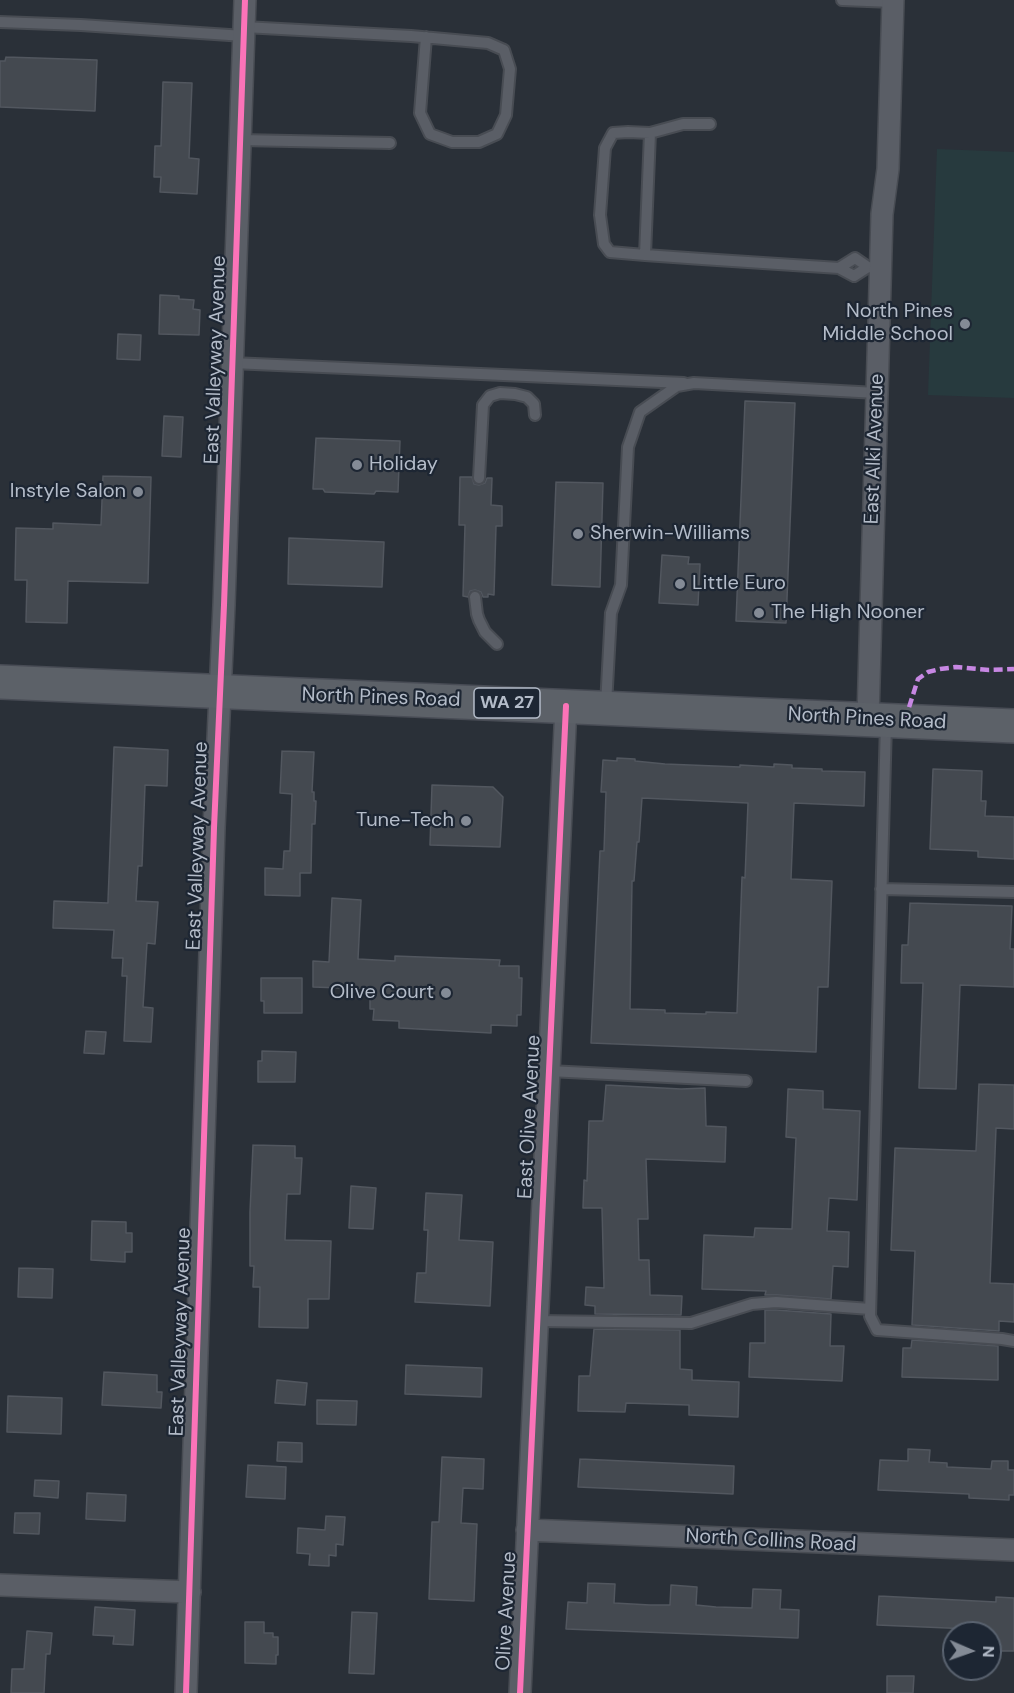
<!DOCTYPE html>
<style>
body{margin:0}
#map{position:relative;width:1014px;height:1693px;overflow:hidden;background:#2a3038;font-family:"DM Sans",sans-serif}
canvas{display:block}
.north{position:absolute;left:942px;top:1621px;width:60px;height:60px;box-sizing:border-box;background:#1d2633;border:2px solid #59626f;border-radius:50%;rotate:92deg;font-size:16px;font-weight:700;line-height:24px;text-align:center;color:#b4bcc9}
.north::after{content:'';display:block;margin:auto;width:21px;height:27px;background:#848b96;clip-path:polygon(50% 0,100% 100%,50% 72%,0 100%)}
</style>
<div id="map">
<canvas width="1014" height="1693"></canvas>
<div class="north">N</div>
</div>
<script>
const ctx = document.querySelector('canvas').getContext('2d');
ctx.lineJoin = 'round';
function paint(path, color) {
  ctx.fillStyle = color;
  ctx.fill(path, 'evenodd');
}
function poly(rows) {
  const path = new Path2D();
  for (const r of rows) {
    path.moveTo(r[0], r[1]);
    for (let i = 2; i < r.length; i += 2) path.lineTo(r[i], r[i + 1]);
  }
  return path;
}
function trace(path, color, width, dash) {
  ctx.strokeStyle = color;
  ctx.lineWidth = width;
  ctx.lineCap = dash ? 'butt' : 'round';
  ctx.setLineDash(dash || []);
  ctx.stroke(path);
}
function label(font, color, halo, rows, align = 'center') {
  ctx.font = font + ' "DM Sans",sans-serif';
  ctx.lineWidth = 4.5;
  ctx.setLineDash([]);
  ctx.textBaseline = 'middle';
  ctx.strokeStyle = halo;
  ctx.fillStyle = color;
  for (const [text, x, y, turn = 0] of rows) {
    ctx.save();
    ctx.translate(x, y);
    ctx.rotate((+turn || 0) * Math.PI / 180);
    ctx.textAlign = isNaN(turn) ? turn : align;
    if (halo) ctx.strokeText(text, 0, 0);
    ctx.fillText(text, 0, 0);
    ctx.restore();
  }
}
paint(poly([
 [937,149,1014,152,1014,398,928,395]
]), '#273a3e');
const building = poly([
 [6,57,97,60,95,111,0,107,0,61,5,61,6,57],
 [163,82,192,83,189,158,199,159,197,194,160,192,161,177,154,177,155,146,161,146,163,82],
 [160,295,179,296,179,299,194,300,193,309,200,310,199,335,159,334,160,295],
 [118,334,141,335,140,360,117,359,118,334],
 [745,401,795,403,786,623,736,621,745,401],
 [164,416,183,417,181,457,162,456,164,416],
 [316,438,400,441,398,492,376,491,374,494,325,492,323,489,313,489,316,438],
 [103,476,151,477,148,583,68,581,67,623,26,622,27,580,15,580,16,528,53,529,53,523,101,525,103,476],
 [460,477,472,477,474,484,479,485,485,483,487,478,492,478,491,505,502,506,502,526,496,526,494,595,488,594,488,597,483,597,481,592,475,590,470,591,468,597,463,596,465,525,459,525,460,477],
 [556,482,603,483,600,587,552,585,556,482],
 [289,538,384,542,382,587,288,584,289,538],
 [662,555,689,557,688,564,700,564,698,605,659,603,662,555],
 [114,747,168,750,167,786,145,785,142,866,138,866,136,901,158,902,155,944,147,943,143,1007,153,1008,151,1042,124,1041,127,976,122,976,123,958,112,958,114,930,53,928,54,901,108,903,108,901,114,747],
 [282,751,314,752,312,792,314,792,314,801,316,801,315,824,312,824,311,873,300,873,300,896,265,895,265,868,283,869,284,851,290,851,292,794,280,793,282,751],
 [617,758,635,759,635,761,665,764,740,767,740,765,774,767,774,764,792,765,792,768,822,769,822,771,865,772,864,806,794,803,791,879,832,881,828,987,818,987,816,1052,591,1043,600,851,604,851,606,792,601,792,603,760,617,761,617,758],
 [642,798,748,803,745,878,742,877,737,1013,706,1012,706,1014,665,1013,665,1010,630,1009,632,881,634,881,637,842,639,842,642,798],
 [933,769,982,771,981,801,986,801,985,816,1014,817,1014,859,978,857,978,851,930,849,933,769],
 [432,785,493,787,503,797,500,847,430,845,432,785],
 [332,898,361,900,358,959,395,961,395,956,500,960,499,966,519,966,519,978,522,978,521,1015,517,1015,517,1026,491,1025,491,1033,399,1028,399,1021,373,1020,374,1009,370,1009,370,989,313,987,313,961,329,962,332,898],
 [910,903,1012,906,1010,949,1014,949,1014,987,960,985,956,1089,919,1088,923,983,901,983,902,945,908,945,910,903],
 [261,978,302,978,302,1013,264,1013,264,1001,261,1001,261,978],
 [86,1031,106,1032,104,1054,84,1053,86,1031],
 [262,1051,296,1052,295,1082,258,1082,258,1061,262,1061,262,1051],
 [979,1084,1014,1085,1014,1129,996,1128,990,1283,1014,1284,1014,1322,999,1321,999,1331,912,1325,915,1251,891,1250,895,1148,976,1151,979,1084],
 [606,1085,681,1089,705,1088,706,1126,726,1127,725,1162,646,1159,648,1219,638,1219,639,1260,649,1260,650,1295,682,1296,681,1315,595,1314,595,1306,585,1305,586,1287,604,1288,602,1208,583,1208,584,1180,587,1181,589,1121,603,1121,606,1085],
 [788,1089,823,1091,823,1109,860,1111,857,1200,829,1198,827,1231,849,1232,848,1267,833,1266,831,1299,777,1295,765,1295,766,1291,702,1289,704,1235,754,1237,755,1228,792,1229,796,1138,786,1137,788,1089],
 [253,1145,295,1146,295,1158,302,1158,300,1194,287,1194,285,1240,331,1241,329,1299,308,1299,308,1328,259,1327,260,1287,253,1287,254,1266,250,1266,250,1212,253,1145],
 [351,1186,376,1188,373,1229,349,1228,351,1186],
 [426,1193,462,1195,459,1240,493,1242,490,1306,415,1302,417,1273,426,1273,428,1230,424,1230,426,1193],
 [92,1221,126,1222,126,1233,132,1233,132,1252,125,1252,125,1262,91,1260,92,1221],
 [19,1268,53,1269,52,1298,18,1297,19,1268],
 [765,1310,776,1310,831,1314,830,1346,844,1346,842,1381,749,1377,750,1343,765,1343,765,1310],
 [594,1329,680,1330,680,1369,692,1370,692,1380,739,1382,738,1417,689,1415,689,1405,626,1403,625,1412,578,1411,579,1376,590,1376,594,1329],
 [912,1340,998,1346,998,1380,902,1377,903,1348,911,1348,912,1340],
 [406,1365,482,1368,481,1397,405,1394,406,1365],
 [104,1372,157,1375,157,1392,162,1392,161,1408,102,1405,104,1372],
 [277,1380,307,1383,305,1405,275,1403,277,1380],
 [8,1396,62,1398,61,1434,7,1432,8,1396],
 [317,1400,357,1401,356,1425,317,1424,317,1400],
 [278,1442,302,1443,302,1462,277,1461,278,1442],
 [908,1449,930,1450,929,1462,947,1463,947,1467,991,1469,992,1461,1008,1461,1008,1470,1014,1470,1014,1495,1009,1495,1009,1500,969,1498,969,1494,878,1490,880,1460,908,1461,908,1449],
 [442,1457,484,1459,483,1489,463,1488,461,1523,477,1524,474,1601,429,1599,432,1522,439,1522,442,1457],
 [580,1459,734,1466,733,1494,578,1487,580,1459],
 [248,1465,286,1467,285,1499,246,1497,248,1465],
 [35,1480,59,1481,58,1498,34,1496,35,1480],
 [87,1493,126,1495,125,1521,86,1519,87,1493],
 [15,1513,40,1513,39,1534,14,1533,15,1513],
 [326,1516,345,1517,343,1545,336,1544,336,1556,329,1555,329,1566,309,1565,310,1554,297,1553,298,1528,325,1530,326,1516],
 [588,1583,615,1584,614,1603,650,1605,670,1605,671,1585,697,1587,696,1605,716,1607,752,1608,753,1589,781,1590,780,1609,799,1610,798,1638,566,1629,568,1602,587,1603,588,1583],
 [879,1596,996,1602,996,1597,1014,1598,1014,1651,995,1651,995,1634,990,1634,990,1633,970,1633,971,1629,877,1625,879,1596],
 [95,1607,135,1610,133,1645,113,1644,114,1636,93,1635,95,1607],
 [352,1612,377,1613,374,1674,349,1673,352,1612],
 [245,1622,264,1622,264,1633,273,1633,273,1637,278,1637,278,1655,276,1655,276,1664,245,1663,245,1622],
 [27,1631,52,1633,50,1654,46,1654,44,1693,11,1693,12,1669,24,1669,27,1631],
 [887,1676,914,1676,913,1693,887,1693,887,1676]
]);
paint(building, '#444950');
trace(building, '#52575f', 1.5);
const lane = poly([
 [842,0,893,2],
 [0,22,81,25,244,36],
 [244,27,411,36,488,43,504,50,510,69,506,115,497,134,479,142,452,142,430,134,420,113,426,37],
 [650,133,683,124,710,124],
 [240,140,390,143],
 [645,255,650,133,628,132,613,133,605,148,600,215,604,244,610,252,645,255,702,259,839,268],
 [868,267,855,258,839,268,854,276,868,267,881,268],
 [232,363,684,383],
 [479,478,483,405,490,396,500,393,515,394,527,397,534,404,535,415],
 [475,597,477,614,479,620,485,632,497,644],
 [606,705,611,613,621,585,628,447,640,412,677,386,694,383,877,393],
 [886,723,870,1316,877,1330,1002,1339,1014,1341],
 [881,889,1014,892],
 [549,1071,746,1081],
 [537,1321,691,1323,752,1304,776,1302,870,1309]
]);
const street = poly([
 [868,718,882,214,888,169,893,0],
 [527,1530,1014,1550],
 [0,1585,190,1592],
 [186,1693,214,828,224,605,245,0],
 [520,1693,566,706]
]);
const primary = poly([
 [0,682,1014,726]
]);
trace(lane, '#484c53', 14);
trace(street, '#484c53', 24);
trace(primary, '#484c55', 36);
trace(lane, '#5a5e66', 10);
trace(street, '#5a5e66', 21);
trace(primary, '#5c6168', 33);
trace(poly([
 [905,720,918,679,928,672,940,669,956,667,989,670,1014,669]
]), '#c787e3', 4.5, [9, 4.5]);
trace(poly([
 [186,1693,214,828,224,605,245,0],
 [520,1693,566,706]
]), '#fb73b8', 6);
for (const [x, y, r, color] of [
 [965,324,6,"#848b96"],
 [357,465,6,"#848b96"],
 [138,492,6,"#848b96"],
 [578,534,6,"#848b96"],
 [680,584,6,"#848b96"],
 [759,613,6,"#848b96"],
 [466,821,6,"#848b96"],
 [446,993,6,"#848b96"]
]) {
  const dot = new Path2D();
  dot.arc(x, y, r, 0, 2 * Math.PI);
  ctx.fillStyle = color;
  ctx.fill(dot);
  trace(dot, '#1d2633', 2);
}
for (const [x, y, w] of [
 [507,703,66]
]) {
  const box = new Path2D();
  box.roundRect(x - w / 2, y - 15, w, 30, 4.5);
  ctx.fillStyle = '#1d2633';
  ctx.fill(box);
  trace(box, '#b4bcc9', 1.5);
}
label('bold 18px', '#b4bcc9', null, [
 ["WA 27",507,703]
]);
label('20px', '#b4bcc9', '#1d2633', [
 ["North Pines",953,312],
 ["Middle School",953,335],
 ["Holiday",369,465,"left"],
 ["Instyle Salon",126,492],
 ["Sherwin-Williams",590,534,"left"],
 ["Little Euro",692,584,"left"],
 ["The High Nooner",771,613,"left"],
 ["Tune-Tech",454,821],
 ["Olive Court",434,993]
], 'right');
label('20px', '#b4bcc9', '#1d2633', [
 ["East Valleyway Avenue",216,360,-88],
 ["East Alki Avenue",875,449,-88],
 ["North Pines Road",381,698,2],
 ["North Pines Road",867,719,3],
 ["East Valleyway Avenue",198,846,-88],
 ["East Olive Avenue",530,1117,-87],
 ["East Valleyway Avenue",181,1332,-88],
 ["North Collins Road",771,1541,3],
 ["Olive Avenue",507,1611,-87]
]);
</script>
